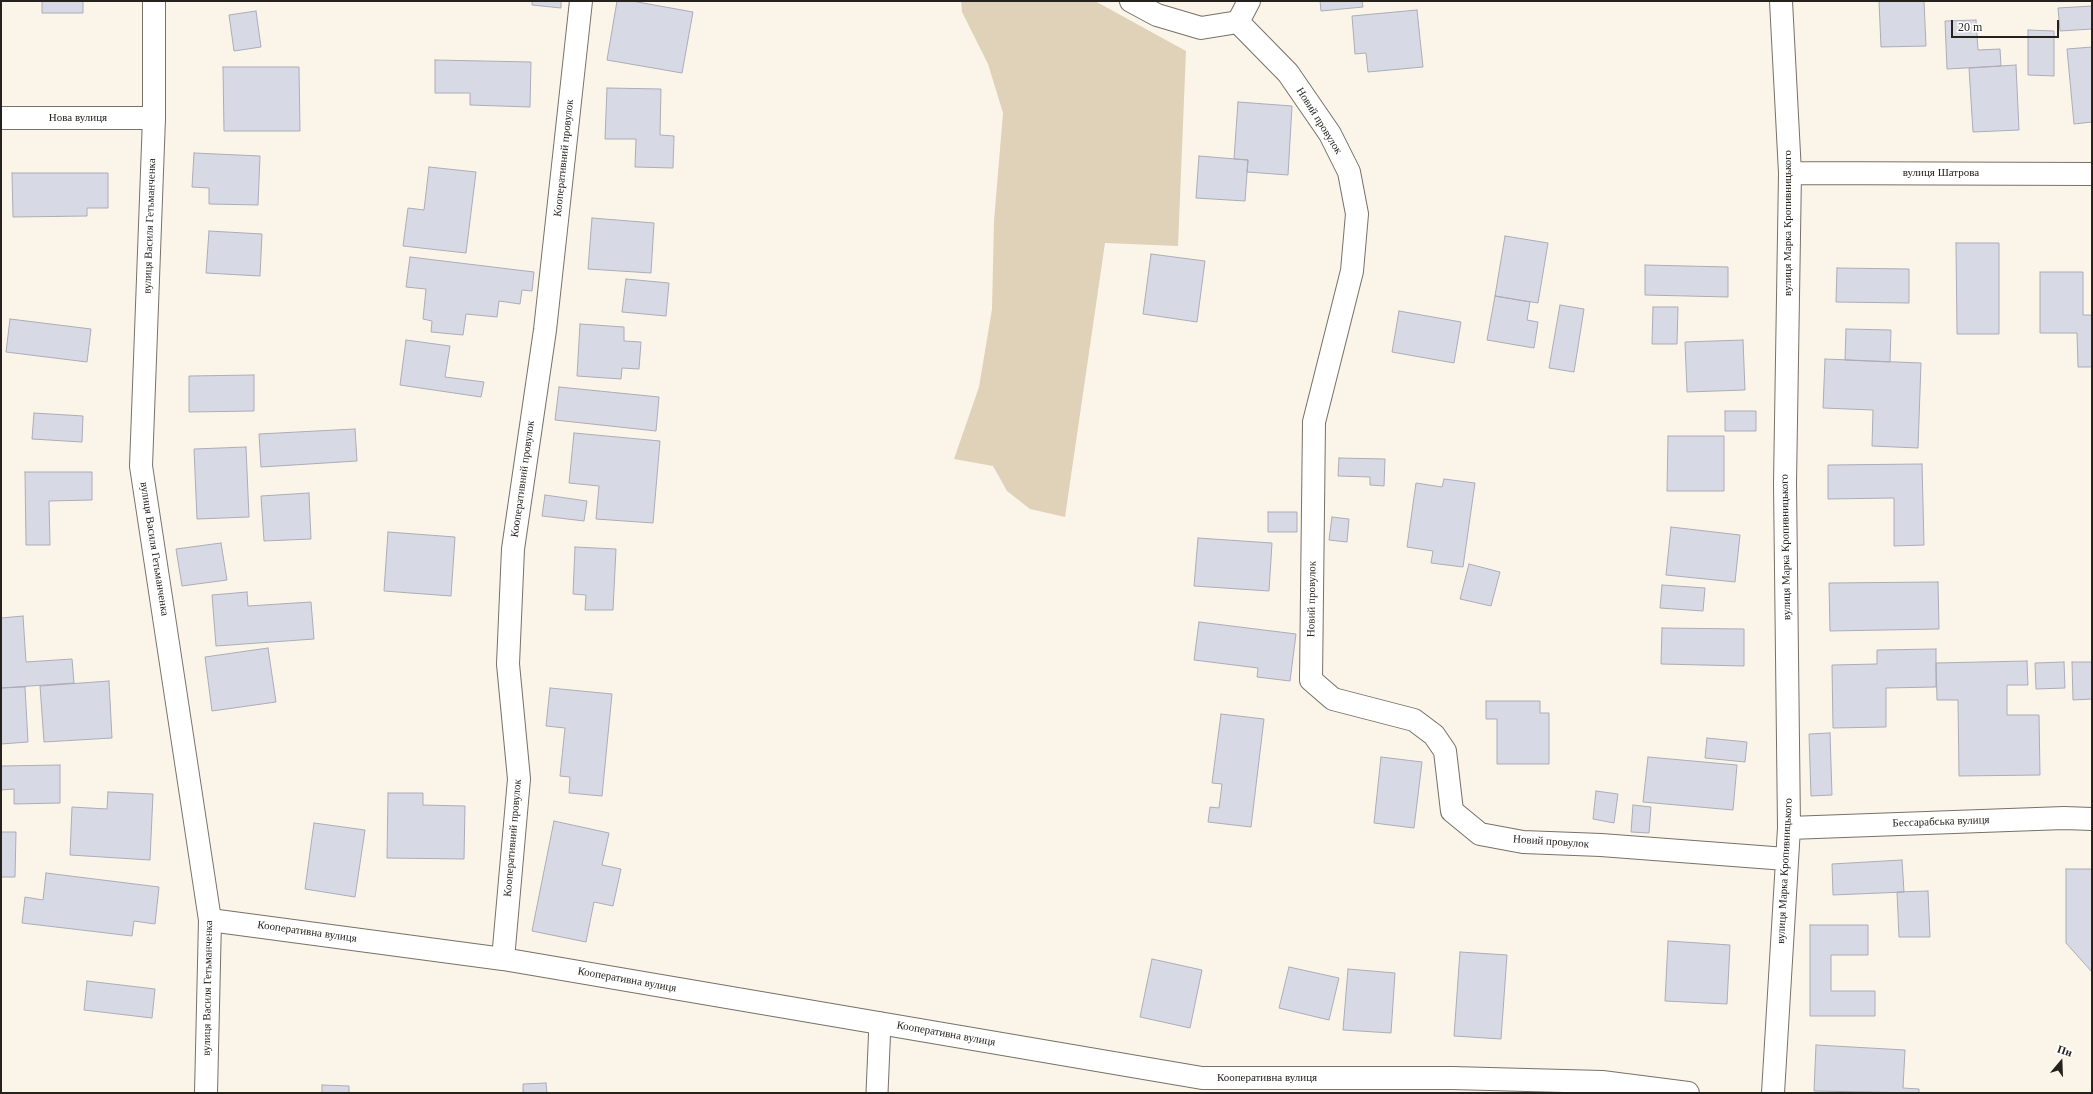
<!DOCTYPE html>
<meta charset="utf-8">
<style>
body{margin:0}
#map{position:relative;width:2093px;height:1094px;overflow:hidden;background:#fbf5e9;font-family:Georgia,serif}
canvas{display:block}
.frame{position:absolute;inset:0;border:2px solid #25221e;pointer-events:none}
.north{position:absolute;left:2041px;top:1042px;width:40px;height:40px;-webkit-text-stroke:3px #fff;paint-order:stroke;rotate:19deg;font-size:11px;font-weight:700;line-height:16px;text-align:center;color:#25221e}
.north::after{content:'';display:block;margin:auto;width:14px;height:18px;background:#25221e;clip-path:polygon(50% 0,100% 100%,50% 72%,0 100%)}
.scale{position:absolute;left:1951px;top:20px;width:108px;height:18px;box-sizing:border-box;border:2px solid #25221e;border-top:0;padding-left:5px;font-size:12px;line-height:14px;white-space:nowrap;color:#25221e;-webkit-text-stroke:3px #fff;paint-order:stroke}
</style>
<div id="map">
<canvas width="2093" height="1094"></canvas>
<div class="frame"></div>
<div class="north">Пн</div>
<div class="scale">20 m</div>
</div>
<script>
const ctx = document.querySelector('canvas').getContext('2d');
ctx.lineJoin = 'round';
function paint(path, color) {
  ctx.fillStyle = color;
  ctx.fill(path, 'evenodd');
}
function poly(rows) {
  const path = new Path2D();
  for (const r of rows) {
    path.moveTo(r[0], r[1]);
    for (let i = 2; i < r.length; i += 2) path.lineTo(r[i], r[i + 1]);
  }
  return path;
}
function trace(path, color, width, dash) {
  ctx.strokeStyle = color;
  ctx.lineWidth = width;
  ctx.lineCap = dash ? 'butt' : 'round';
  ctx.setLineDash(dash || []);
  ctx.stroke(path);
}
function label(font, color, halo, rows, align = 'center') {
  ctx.font = font + ' Georgia,serif';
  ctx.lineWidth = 4;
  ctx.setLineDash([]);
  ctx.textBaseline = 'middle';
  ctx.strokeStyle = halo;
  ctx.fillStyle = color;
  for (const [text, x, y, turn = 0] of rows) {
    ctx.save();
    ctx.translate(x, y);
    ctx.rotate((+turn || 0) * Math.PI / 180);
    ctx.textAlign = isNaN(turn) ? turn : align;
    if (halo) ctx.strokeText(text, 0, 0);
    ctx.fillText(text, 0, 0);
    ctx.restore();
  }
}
paint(poly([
 [961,1,1095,1,1186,51,1178,246,1105,243,1065,517,1030,509,1007,491,993,466,954,459,979,387,992,309,994,221,1003,113,988,64,962,12]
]), '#dfd2b9');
const building = poly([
 [42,1,83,1,83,13,42,13,42,1],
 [532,1,561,1,561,8,532,5,532,1],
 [617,1,632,1,693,12,682,73,607,60,617,1],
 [1320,1,1362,1,1363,7,1321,11,1320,1],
 [1879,1,1924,1,1926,46,1881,47,1879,1],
 [2092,6,2092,29,2060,31,2058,8,2092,6],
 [1417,10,1423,67,1368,72,1366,53,1355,54,1352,16,1417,10],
 [256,11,261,47,234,51,229,15,256,11],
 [1976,20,1978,50,2000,49,2001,66,1947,69,1945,21,1976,20],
 [2028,30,2054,31,2054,76,2028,75,2028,30],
 [2092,47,2092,122,2074,124,2067,49,2092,47],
 [435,60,531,62,530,107,470,105,470,93,435,93,435,60],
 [2016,65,2019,130,1973,132,1969,68,2016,65],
 [223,67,299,67,300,131,224,131,223,67],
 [607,88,661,89,660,135,674,136,673,168,635,167,636,139,605,139,607,88],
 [1238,102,1292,106,1288,175,1247,172,1248,160,1234,159,1238,102],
 [194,153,260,156,258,205,209,204,209,188,192,187,194,153],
 [1199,156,1248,160,1245,201,1196,198,1199,156],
 [429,167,476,172,466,253,403,246,408,208,424,210,429,167],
 [12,173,108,173,108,208,87,208,87,216,13,217,12,173],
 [592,218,654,223,651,273,588,269,592,218],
 [209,231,262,234,260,276,206,273,209,231],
 [1505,236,1548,243,1538,303,1495,296,1505,236],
 [1956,243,1999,243,1999,334,1957,334,1956,243],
 [1151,254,1205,261,1197,322,1143,314,1151,254],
 [410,257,534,272,532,291,522,290,520,304,499,301,497,317,466,314,463,335,431,332,432,321,423,319,426,289,406,287,410,257],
 [1645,265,1728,267,1728,297,1645,295,1645,265],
 [1837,268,1909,269,1909,303,1836,302,1837,268],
 [2040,272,2083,272,2083,315,2092,315,2092,367,2078,367,2077,333,2040,333,2040,272],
 [626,279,669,283,666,316,622,312,626,279],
 [1495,296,1530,302,1527,320,1538,322,1534,348,1487,340,1495,296],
 [1560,305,1584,309,1574,372,1549,368,1560,305],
 [1653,307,1678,307,1677,344,1652,344,1653,307],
 [1399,311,1461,322,1454,363,1392,352,1399,311],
 [10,319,91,329,87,362,6,352,10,319],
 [580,324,624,327,624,341,641,342,639,369,622,368,621,379,577,376,580,324],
 [1846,329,1891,330,1890,362,1845,360,1846,329],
 [406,340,450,346,445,377,484,382,481,397,400,385,406,340],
 [1743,340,1745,390,1687,392,1685,342,1743,340],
 [1825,359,1921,363,1918,448,1872,446,1873,410,1823,408,1825,359],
 [254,375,254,411,189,412,189,376,254,375],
 [559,387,659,397,656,431,555,420,559,387],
 [1725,411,1756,411,1756,431,1725,431,1725,411],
 [34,413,83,416,82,442,32,439,34,413],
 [355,429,357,461,261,467,259,434,355,429],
 [574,433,660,441,653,523,596,519,599,486,569,483,574,433],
 [1668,436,1724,436,1724,491,1667,491,1668,436],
 [246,447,249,517,197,519,194,449,246,447],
 [1339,458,1385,459,1384,486,1370,485,1370,477,1338,476,1339,458],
 [1922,464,1924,545,1894,546,1894,498,1828,499,1828,465,1922,464],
 [25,472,92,472,92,500,49,501,50,545,26,545,25,472],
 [1444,479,1475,483,1463,567,1431,563,1433,551,1407,547,1416,483,1442,487,1444,479],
 [309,493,311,539,264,541,261,496,309,493],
 [545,495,587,501,584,521,542,516,545,495],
 [1268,512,1297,512,1297,532,1268,532,1268,512],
 [1332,517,1349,519,1347,542,1329,540,1332,517],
 [1671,527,1740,535,1735,582,1666,575,1671,527],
 [388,532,455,537,451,596,384,591,388,532],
 [1198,538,1272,543,1269,591,1194,586,1198,538],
 [221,543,227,580,182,586,176,549,221,543],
 [575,547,616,549,613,610,585,610,586,595,573,594,575,547],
 [1469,564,1500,572,1491,606,1460,599,1469,564],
 [1938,582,1939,629,1830,631,1829,583,1938,582],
 [1662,585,1705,588,1703,611,1660,608,1662,585],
 [247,592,248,606,311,602,314,639,216,646,212,595,247,592],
 [23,616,26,662,72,659,74,683,1,688,1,618,23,616],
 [1199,622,1296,634,1290,681,1257,677,1258,668,1194,660,1199,622],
 [1662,628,1744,629,1744,666,1661,664,1662,628],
 [268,648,276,702,212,711,205,657,268,648],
 [1936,649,1936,687,1886,688,1886,727,1833,728,1832,665,1877,664,1877,650,1936,649],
 [2027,661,2028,685,2007,685,2007,715,2039,715,2040,775,1959,776,1958,700,1937,700,1936,663,2027,661],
 [2064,662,2065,688,2036,689,2035,663,2064,662],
 [2072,662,2092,662,2092,699,2073,700,2072,662],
 [109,681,112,738,44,742,40,686,109,681],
 [25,687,28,742,1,744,1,688,25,687],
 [550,688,612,694,602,796,569,793,570,777,560,776,565,728,546,726,550,688],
 [1486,701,1540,701,1540,713,1549,713,1549,764,1497,764,1497,719,1486,719,1486,701],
 [1221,714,1264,719,1251,827,1208,822,1210,807,1219,808,1222,784,1212,783,1221,714],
 [1830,733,1832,795,1811,796,1809,734,1830,733],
 [1707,738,1747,742,1745,762,1705,758,1707,738],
 [1381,757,1422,762,1414,828,1374,823,1381,757],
 [1648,757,1737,765,1733,810,1643,802,1648,757],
 [60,765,60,803,14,804,14,789,1,790,1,766,60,765],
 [1596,791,1618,794,1614,823,1593,819,1596,791],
 [108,792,153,794,150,860,70,855,72,807,107,809,108,792],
 [388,793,423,793,423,805,465,806,464,859,387,858,388,793],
 [1633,805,1651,807,1649,833,1631,832,1633,805],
 [554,821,609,833,602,865,621,869,613,906,594,902,586,942,532,931,554,821],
 [314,823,365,830,355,897,305,889,314,823],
 [1,832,16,832,15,877,1,877,1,832],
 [1902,860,1904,892,1833,895,1832,864,1902,860],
 [2066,869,2092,869,2092,972,2066,943,2066,869],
 [46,873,159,887,155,924,134,921,132,936,22,923,25,897,43,900,46,873],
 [1928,891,1930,937,1899,937,1897,892,1928,891],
 [1810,925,1868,925,1868,955,1831,955,1831,991,1875,991,1875,1016,1810,1016,1810,925],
 [1668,941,1730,945,1727,1004,1665,1001,1668,941],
 [1460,952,1507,955,1501,1039,1454,1036,1460,952],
 [1152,959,1202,970,1190,1028,1140,1017,1152,959],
 [1289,967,1339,978,1329,1020,1279,1008,1289,967],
 [1348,969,1395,973,1391,1033,1343,1030,1348,969],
 [87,981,155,989,152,1018,84,1010,87,981],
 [1816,1045,1905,1050,1903,1088,1919,1089,1919,1093,1814,1091,1816,1045],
 [546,1083,547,1093,523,1093,523,1084,546,1083],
 [322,1085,349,1086,349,1093,322,1093,322,1085]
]);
paint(building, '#d7d9e5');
trace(building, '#abacb8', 1);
const lane = poly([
 [877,1093,880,1023]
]);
const street = poly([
 [1131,1,1157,15,1201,28,1238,22],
 [1249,1,1238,22,1288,73,1330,134,1349,172,1357,214,1352,271,1314,422,1311,680,1333,699,1414,720,1434,735,1445,751,1452,811,1480,834,1523,842,1601,845,1786,859],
 [1,118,154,118],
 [1790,173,2092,174],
 [1789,828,2064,818,2092,819],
 [210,920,503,959,1202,1078,1452,1078,1602,1082,1688,1093],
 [503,959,519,779,508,664,513,549,545,330,581,1],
 [1773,1093,1789,828,1785,483,1790,173,1781,1]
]);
const secondary = poly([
 [154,1,154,118,141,466,210,920,206,1093]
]);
trace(lane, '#777167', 23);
trace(street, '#777167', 24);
trace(secondary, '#777167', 24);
trace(lane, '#fff', 21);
trace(street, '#fff', 22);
trace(secondary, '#fff', 22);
label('11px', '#25221e', '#fff', [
 ["Нова вулиця",78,118],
 ["Новий провулок",1319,121,58],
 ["Кооперативний провулок",564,158,-84],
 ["вулиця Шатрова",1941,173],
 ["вулиця Марка Кропивницького",1788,223,-90],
 ["вулиця Василя Гетьманченка",150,226,-88],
 ["Кооперативний провулок",523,479,-82],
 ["вулиця Марка Кропивницького",1786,547,-91],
 ["вулиця Василя Гетьманченка",154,549,81],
 ["Новий провулок",1312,599,-89],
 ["Бессарабська вулиця",1941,822,-2],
 ["Кооперативний провулок",513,838,-85],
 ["Новий провулок",1551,842,4],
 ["вулиця Марка Кропивницького",1785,871,-87],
 ["Кооперативна вулиця",307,932,8],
 ["Кооперативна вулиця",627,980,10],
 ["вулиця Василя Гетьманченка",208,988,-89],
 ["Кооперативна вулиця",946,1034,10],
 ["Кооперативна вулиця",1267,1078]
]);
</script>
